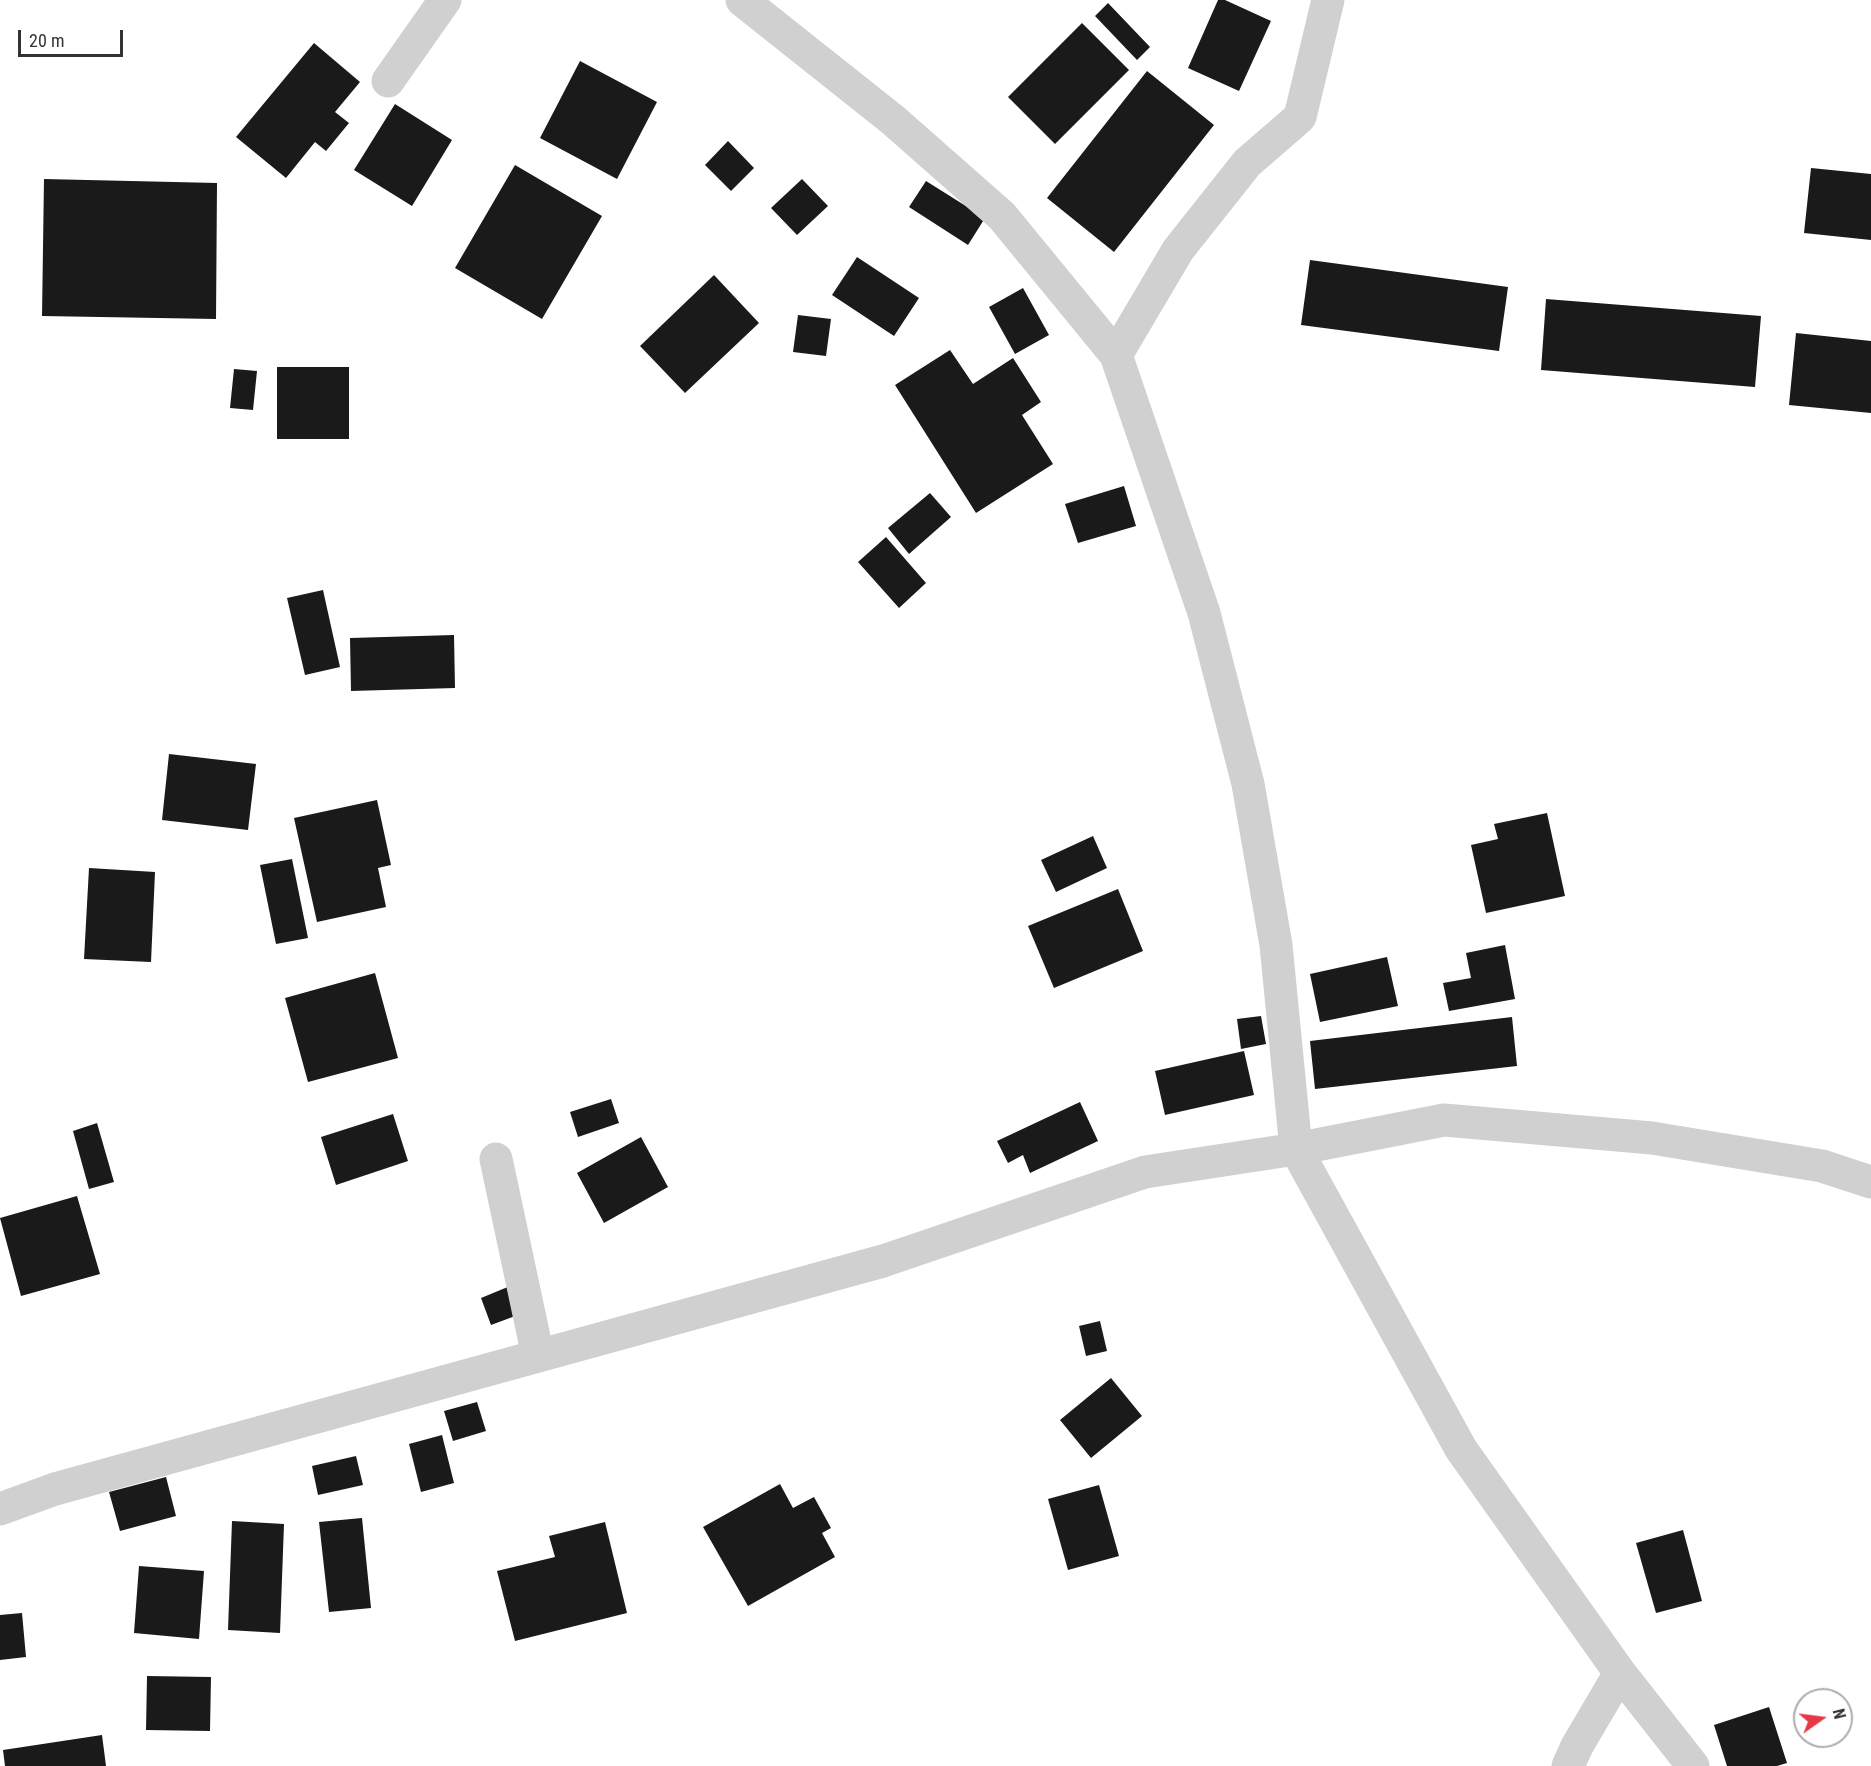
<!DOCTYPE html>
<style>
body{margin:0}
#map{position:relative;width:1871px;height:1766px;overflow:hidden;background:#fff;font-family:"Roboto Condensed",sans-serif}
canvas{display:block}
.north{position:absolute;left:1793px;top:1688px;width:60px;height:60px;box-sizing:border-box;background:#fff;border:2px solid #adadad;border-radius:50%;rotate:76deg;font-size:16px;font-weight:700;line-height:24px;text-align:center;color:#333}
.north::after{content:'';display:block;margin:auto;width:21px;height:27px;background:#e63946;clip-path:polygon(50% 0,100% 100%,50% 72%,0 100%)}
.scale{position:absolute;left:18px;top:30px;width:105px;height:27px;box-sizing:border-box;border:3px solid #333;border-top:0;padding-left:8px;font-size:18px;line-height:21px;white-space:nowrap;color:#333;-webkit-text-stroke:4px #fff;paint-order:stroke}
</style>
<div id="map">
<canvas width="1871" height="1766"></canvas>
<div class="north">N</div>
<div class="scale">20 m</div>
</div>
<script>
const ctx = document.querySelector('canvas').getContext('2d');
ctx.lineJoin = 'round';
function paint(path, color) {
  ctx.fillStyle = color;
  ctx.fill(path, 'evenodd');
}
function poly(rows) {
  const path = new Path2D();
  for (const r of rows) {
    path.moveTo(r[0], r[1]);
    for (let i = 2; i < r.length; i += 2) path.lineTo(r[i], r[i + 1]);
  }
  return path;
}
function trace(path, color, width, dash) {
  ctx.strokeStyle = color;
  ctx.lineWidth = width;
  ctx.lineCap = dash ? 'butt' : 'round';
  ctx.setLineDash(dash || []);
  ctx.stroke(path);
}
paint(poly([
 [1218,0,1225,0,1271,21,1239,91,1188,68],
 [1108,3,1150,47,1137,60,1095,16],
 [1082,23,1129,70,1055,144,1008,97],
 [314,43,360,82,335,112,349,123,326,151,315,142,286,178,236,137],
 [580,61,657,102,617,179,540,138],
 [1147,71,1214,125,1114,252,1047,198],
 [395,104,452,140,412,206,354,170],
 [728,141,754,168,731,191,705,165],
 [515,165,602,216,542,319,455,268],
 [1811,168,1871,174,1871,240,1804,233],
 [44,179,217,183,216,319,42,316],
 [802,179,828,206,797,235,771,208],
 [926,181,985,218,968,245,909,207],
 [857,257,919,298,894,336,832,295],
 [1310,260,1508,287,1499,351,1301,325],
 [714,275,759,323,685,393,640,346],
 [1023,288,1049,335,1015,354,989,307],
 [1546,299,1761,316,1755,387,1541,370],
 [798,315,831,319,826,356,793,352],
 [1796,333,1871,341,1871,413,1789,405],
 [950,350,973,384,1013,358,1041,402,1022,415,1053,464,976,513,895,385],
 [277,367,349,367,349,439,277,439],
 [234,369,257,371,253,410,230,408],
 [1124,486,1136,526,1078,543,1065,504],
 [930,493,951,517,909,554,888,528],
 [886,537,926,583,899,608,858,562],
 [323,590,340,667,305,675,287,598],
 [454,635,455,688,351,691,350,638],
 [169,754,256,764,248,830,162,820],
 [377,800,391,865,378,868,386,907,317,922,294,818],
 [1547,813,1565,896,1486,913,1471,845,1498,839,1494,824],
 [1093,836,1107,868,1056,892,1041,860],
 [292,859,308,938,276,944,260,865],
 [89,868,155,872,151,962,84,959],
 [1118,889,1143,951,1054,988,1028,926],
 [1505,945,1515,999,1449,1011,1443,983,1471,978,1466,953],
 [1387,957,1398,1006,1320,1022,1310,974],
 [375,973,398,1058,308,1082,285,998],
 [1261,1016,1266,1044,1241,1049,1237,1019],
 [1512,1017,1517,1066,1315,1089,1310,1041],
 [1244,1051,1254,1095,1165,1115,1155,1071],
 [611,1099,619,1123,578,1137,570,1112],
 [1080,1102,1098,1141,1030,1173,1023,1155,1008,1163,997,1141],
 [393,1114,408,1161,336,1185,321,1137],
 [97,1123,114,1182,89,1189,73,1131],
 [641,1137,668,1187,604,1223,577,1173],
 [77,1196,100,1274,21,1296,0,1218],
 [515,1284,526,1312,491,1325,481,1298],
 [1100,1321,1107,1351,1086,1356,1079,1326],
 [1111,1378,1142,1416,1091,1458,1060,1420],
 [477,1402,486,1431,453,1441,444,1411],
 [442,1435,454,1483,421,1492,409,1444],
 [356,1456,363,1485,318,1495,312,1466],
 [166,1477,176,1516,120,1531,109,1492],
 [780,1484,793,1508,814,1497,831,1528,822,1533,835,1557,748,1606,703,1527],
 [1099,1485,1119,1556,1068,1570,1048,1499],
 [362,1518,371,1608,329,1612,319,1522],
 [232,1521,284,1524,280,1633,228,1630],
 [605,1522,627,1613,515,1641,497,1571,555,1557,549,1536],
 [1683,1530,1702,1601,1656,1613,1636,1543],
 [139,1566,204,1571,199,1639,134,1633],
 [22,1613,26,1657,0,1660,0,1615],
 [147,1676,211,1677,210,1731,146,1730],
 [1769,1707,1787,1763,1777,1766,1727,1766,1714,1725],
 [102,1735,106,1766,5,1766,3,1750]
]), '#1a1a1a');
trace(poly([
 [742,0,893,120,1002,216,1116,355,1204,613,1248,784,1276,945,1296,1149,1461,1449,1620,1673,1693,1766],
 [388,81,445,0],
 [1116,355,1178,250,1247,163,1300,117,1328,0],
 [496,1159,538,1356],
 [0,1509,55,1489,883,1261,1145,1172,1296,1149,1444,1120,1652,1138,1822,1166,1871,1182],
 [1568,1766,1577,1746,1620,1673]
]), '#d0d0d0', 33);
</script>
